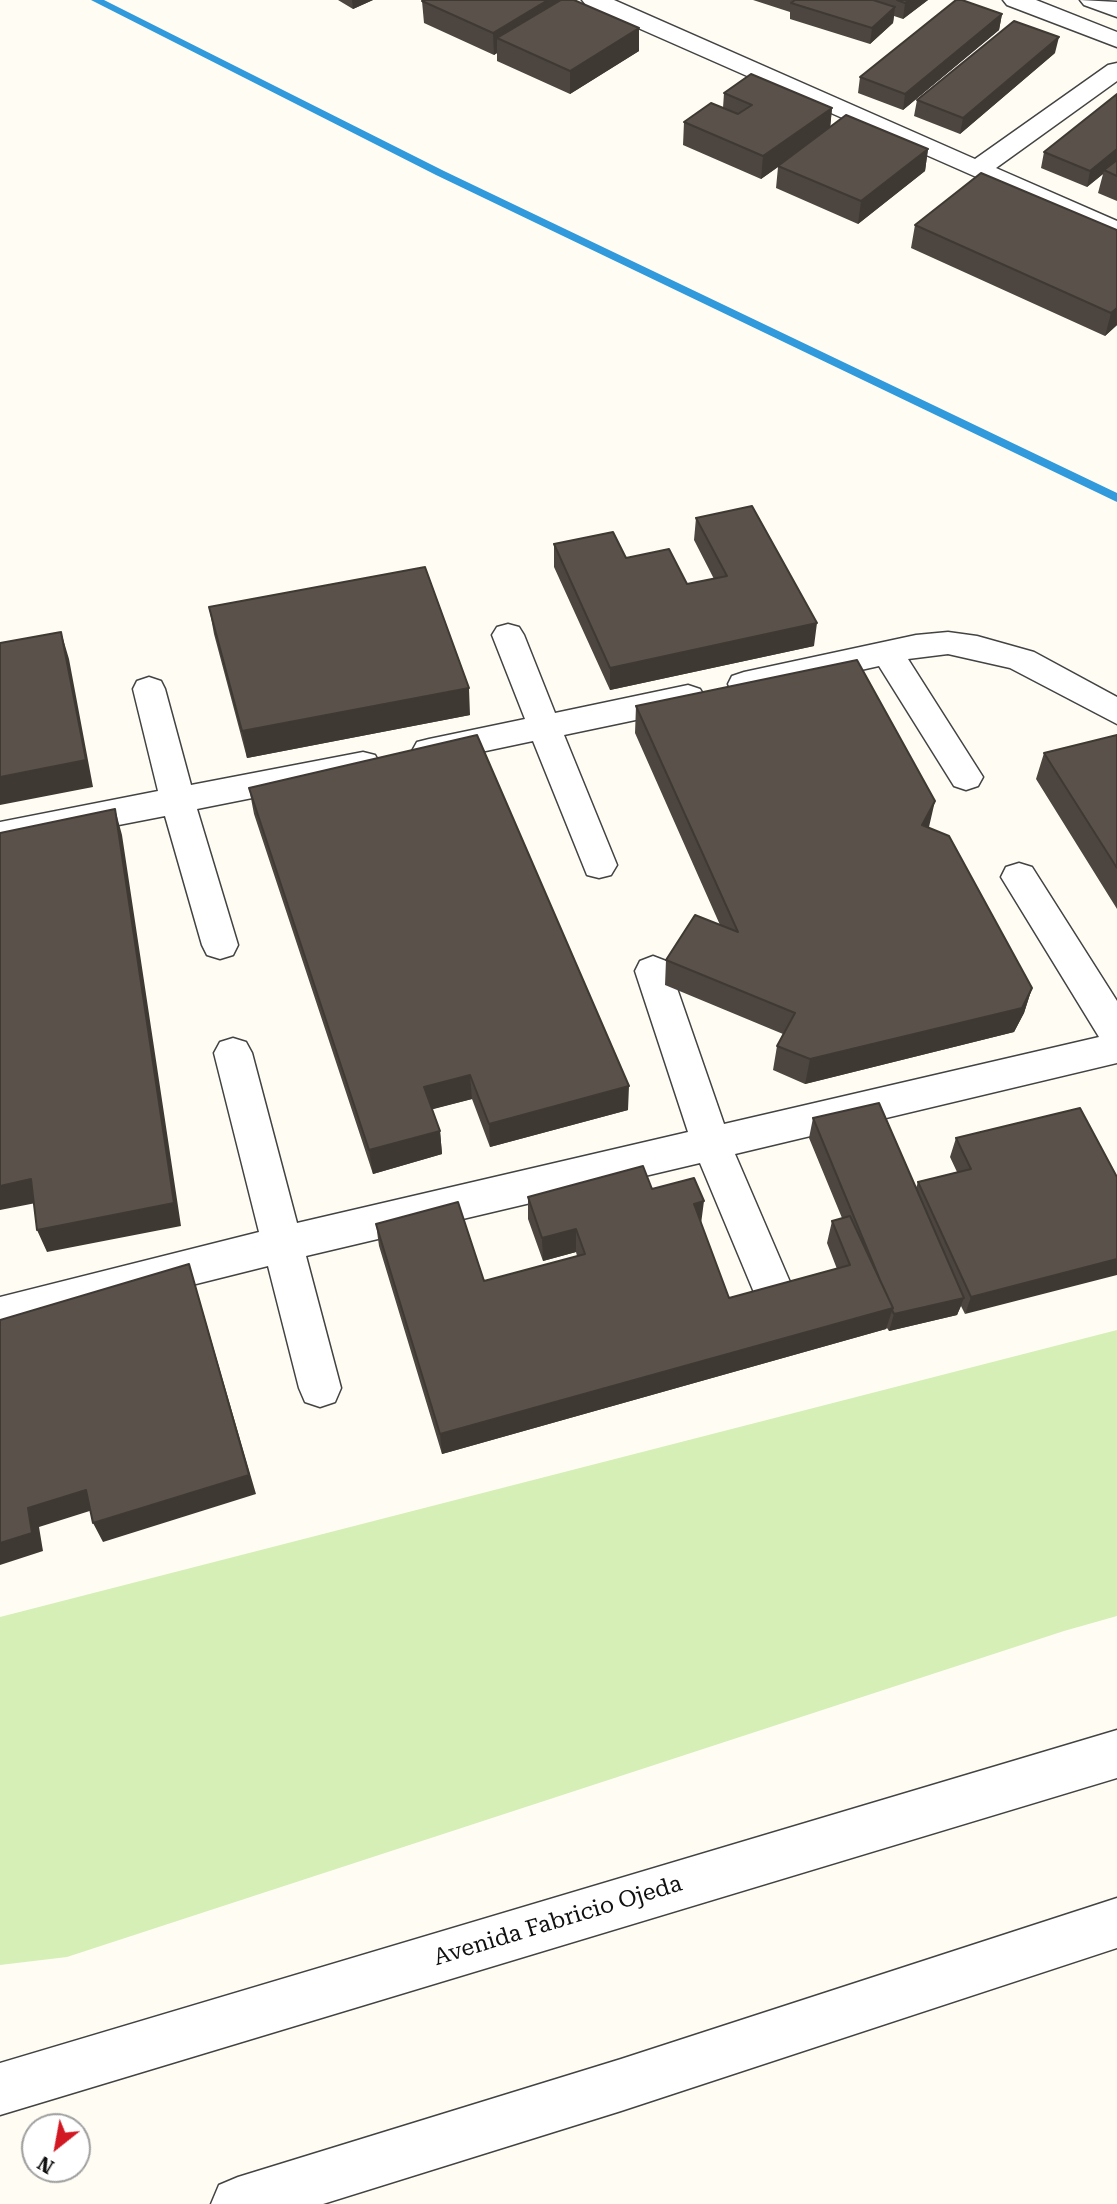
<!DOCTYPE html>
<style>
body{margin:0}
#map{position:relative;width:1117px;height:2204px;overflow:hidden;background:#fffdf3;font-family:"Roboto Serif",serif}
canvas{display:block}
.north{position:absolute;left:21px;top:2113px;width:70px;height:70px;box-sizing:border-box;background:#fff;border:2px solid #9f9f9f;border-radius:50%;rotate:211deg;font-size:19px;font-weight:700;line-height:28px;text-align:center;color:#101010}
.north::after{content:'';display:block;margin:auto;width:24px;height:32px;background:#d11823;clip-path:polygon(50% 0,100% 100%,50% 72%,0 100%)}
</style>
<div id="map">
<canvas width="1117" height="2204"></canvas>
<div class="north">N</div>
</div>
<script>
const ctx = document.querySelector('canvas').getContext('2d');
ctx.lineJoin = 'round';
function paint(path, color) {
  ctx.fillStyle = color;
  ctx.fill(path, 'evenodd');
}
function poly(rows) {
  const path = new Path2D();
  for (const r of rows) {
    path.moveTo(r[0], r[1]);
    for (let i = 2; i < r.length; i += 2) path.lineTo(r[i], r[i + 1]);
  }
  return path;
}
function trace(path, color, width, dash) {
  ctx.strokeStyle = color;
  ctx.lineWidth = width;
  ctx.lineCap = dash ? 'butt' : 'round';
  ctx.setLineDash(dash || []);
  ctx.stroke(path);
}
function label(font, color, halo, rows, align = 'center') {
  ctx.font = font + ' "Roboto Serif",serif';
  ctx.lineWidth = 7;
  ctx.setLineDash([]);
  ctx.textBaseline = 'middle';
  ctx.strokeStyle = halo;
  ctx.fillStyle = color;
  for (const [text, x, y, turn = 0] of rows) {
    ctx.save();
    ctx.translate(x, y);
    ctx.rotate((+turn || 0) * Math.PI / 180);
    ctx.textAlign = isNaN(turn) ? turn : align;
    if (halo) ctx.strokeText(text, 0, 0);
    ctx.fillText(text, 0, 0);
    ctx.restore();
  }
}
paint(poly([
 [1117,1330,1117,1616,1064,1631,67,1957,0,1965,0,1617]
]), '#d5efb7');
paint(poly([
 [91,0,104,0,444,171,1117,493,1117,502,436,175,91,0]
]), '#309adc');
const minor = poly([
 [582,0,614,0,975,159,1108,65,1117,63,1117,81,996,168,1117,221,1117,239,586,5,582,0],
 [1003,0,1036,0,1117,32,1117,47,1007,5,1003,0],
 [1080,0,1117,2,1117,17,1084,5,1080,0],
 [508,624,519,627,524,635,555,713,688,685,700,689,705,697,700,705,688,709,564,735,617,865,611,875,599,878,587,875,533,741,429,763,417,760,412,751,417,742,429,739,525,719,492,635,497,627,508,624],
 [948,632,977,636,1034,652,1117,697,1117,724,1010,668,948,654,908,659,983,777,978,786,966,790,954,786,879,666,744,696,732,692,728,684,732,676,744,672,916,635,948,632],
 [149,677,161,681,165,689,191,785,363,752,375,755,380,764,375,773,363,776,197,809,238,945,233,955,220,959,207,955,202,945,165,816,0,848,0,822,158,791,133,689,137,681,149,677],
 [1019,863,1032,867,1117,1001,1117,1063,735,1154,793,1289,786,1302,772,1307,758,1302,700,1163,306,1256,341,1388,335,1402,320,1407,305,1402,299,1388,268,1266,0,1333,0,1297,259,1232,214,1053,220,1042,233,1038,246,1042,252,1053,297,1223,688,1132,635,971,640,961,653,956,666,961,671,971,724,1124,1099,1037,1001,877,1006,867,1019,863],
 [1117,1730,1117,1778,0,2115,0,2063,1117,1730],
 [1117,1898,1117,1948,621,2111,323,2204,211,2204,219,2185,238,2177,621,2059,1117,1898]
]);
trace(minor, '#434343', 3);
paint(minor, '#fff');
paint(poly([
 [338,0,373,0,353,9],
 [753,0,928,0,903,19,894,16,893,23,870,44,790,19,790,12],
 [422,1,639,28,639,51,570,94,497,61,497,53,494,55,424,23],
 [1002,14,999,30,903,110,858,93,860,77],
 [1055,53,960,134,914,116,917,100],
 [724,93,832,108,830,127,928,149,925,171,858,224,776,188,778,167,761,179,683,145,684,122,723,108],
 [1117,94,1117,201,1098,193,1103,174,1087,187,1041,168,1044,152],
 [915,225,1117,230,1117,325,1105,336,911,248],
 [696,518,814,646,610,690,554,567,554,544,626,558,687,584,714,579,694,540],
 [209,607,470,715,247,758,214,634],
 [636,706,928,828,1032,988,1024,1013,1014,1032,805,1084,773,1070,777,1046,783,1034,665,985,666,960,720,925,635,733],
 [1117,735,1117,909,1036,779,1044,753],
 [249,788,628,1110,490,1147,472,1099,432,1109,440,1131,442,1154,373,1174,254,814],
 [1080,1108,965,1314,961,1306,957,1315,889,1331,887,1328,886,1329,442,1454,379,1246,376,1224,484,1281,577,1256,576,1252,543,1261,528,1219,528,1197,652,1189,701,1224,729,1298,837,1269,827,1243,832,1221,842,1218,809,1138,813,1118,916,1188,918,1182,957,1172,950,1157,956,1138]
]), '#4d4640');
paint(poly([
 [352,0,373,0,353,9],
 [548,0,562,0,497,38,497,53,494,55,493,33],
 [909,0,928,0,903,19,905,3],
 [895,7,893,23,870,44,872,28],
 [1002,14,999,30,903,110,905,94],
 [639,28,639,51,570,94,570,71],
 [1059,37,1055,53,960,134,963,118],
 [832,108,830,130,761,179,763,156],
 [928,149,925,171,858,224,861,201],
 [1117,149,1117,162,1104,170,1103,174,1087,187,1090,171],
 [1117,308,1117,325,1105,336,1111,313],
 [817,623,814,646,610,690,610,668],
 [61,632,69,659,93,787,0,805,0,777],
 [469,688,470,715,247,758,242,731],
 [935,801,929,827,916,851,922,825],
 [115,809,122,835,181,1226,47,1252,37,1230],
 [1032,988,1024,1013,1014,1032,805,1084,810,1059],
 [470,1075,472,1099,426,1111,424,1087],
 [629,1086,628,1110,490,1147,489,1124],
 [440,1131,442,1154,373,1174,369,1150],
 [31,1179,41,1202,0,1210,0,1186],
 [704,1201,701,1224,694,1204],
 [576,1229,576,1252,543,1261,542,1238],
 [1117,1259,1117,1275,965,1314,971,1297],
 [189,1264,256,1494,103,1542,93,1523],
 [964,1298,957,1315,889,1331,894,1314],
 [893,1308,886,1329,442,1454,440,1434],
 [86,1490,96,1509,39,1527,43,1551,0,1565,0,1543,28,1508]
]), '#3f3934');
const building = poly([
 [424,0,548,0,493,33,422,1,424,0],
 [561,0,574,0,639,28,570,71,497,38,561,0],
 [795,0,873,0,895,7,872,28,791,3,795,0],
 [897,0,909,0,905,3,897,0],
 [956,0,962,0,1002,14,905,94,860,77,956,0],
 [1014,21,1059,37,963,118,917,100,1014,21],
 [751,74,832,108,763,156,684,122,711,103,738,114,752,105,724,93,751,74],
 [1117,94,1117,149,1090,171,1044,152,1117,94],
 [846,115,928,149,861,201,778,166,846,115],
 [1117,160,1117,176,1104,170,1117,160],
 [981,173,1117,230,1117,308,1111,313,915,225,981,173],
 [752,506,817,623,610,668,554,544,613,532,626,558,669,549,687,584,727,576,696,518,752,506],
 [425,567,469,688,242,731,209,607,425,567],
 [61,632,86,760,0,777,0,643,61,632],
 [857,660,935,801,922,825,949,836,1032,988,1022,1008,810,1059,777,1046,795,1013,666,960,695,915,738,932,636,706,857,660],
 [477,735,629,1086,489,1124,470,1075,424,1087,440,1131,369,1150,249,788,477,735],
 [1117,735,1117,868,1044,753,1117,735],
 [115,809,174,1203,37,1230,31,1179,0,1186,0,833,115,809],
 [879,1103,964,1298,894,1314,892,1310,893,1308,880,1280,813,1118,879,1103],
 [1080,1108,1117,1177,1117,1259,971,1297,918,1182,971,1169,956,1138,1080,1108],
 [643,1166,652,1189,694,1178,704,1201,694,1204,729,1298,850,1265,832,1221,850,1216,893,1308,440,1434,376,1224,458,1202,484,1281,585,1254,576,1229,542,1238,528,1197,643,1166],
 [189,1264,249,1475,93,1523,86,1490,28,1508,32,1533,0,1543,0,1320,189,1264]
]);
paint(building, '#5a514b');
trace(building, '#3f3934', 2);
label('23px', '#101010', '#fff', [
 ["Avenida Fabricio Ojeda",558,1921,-17]
]);
</script>
